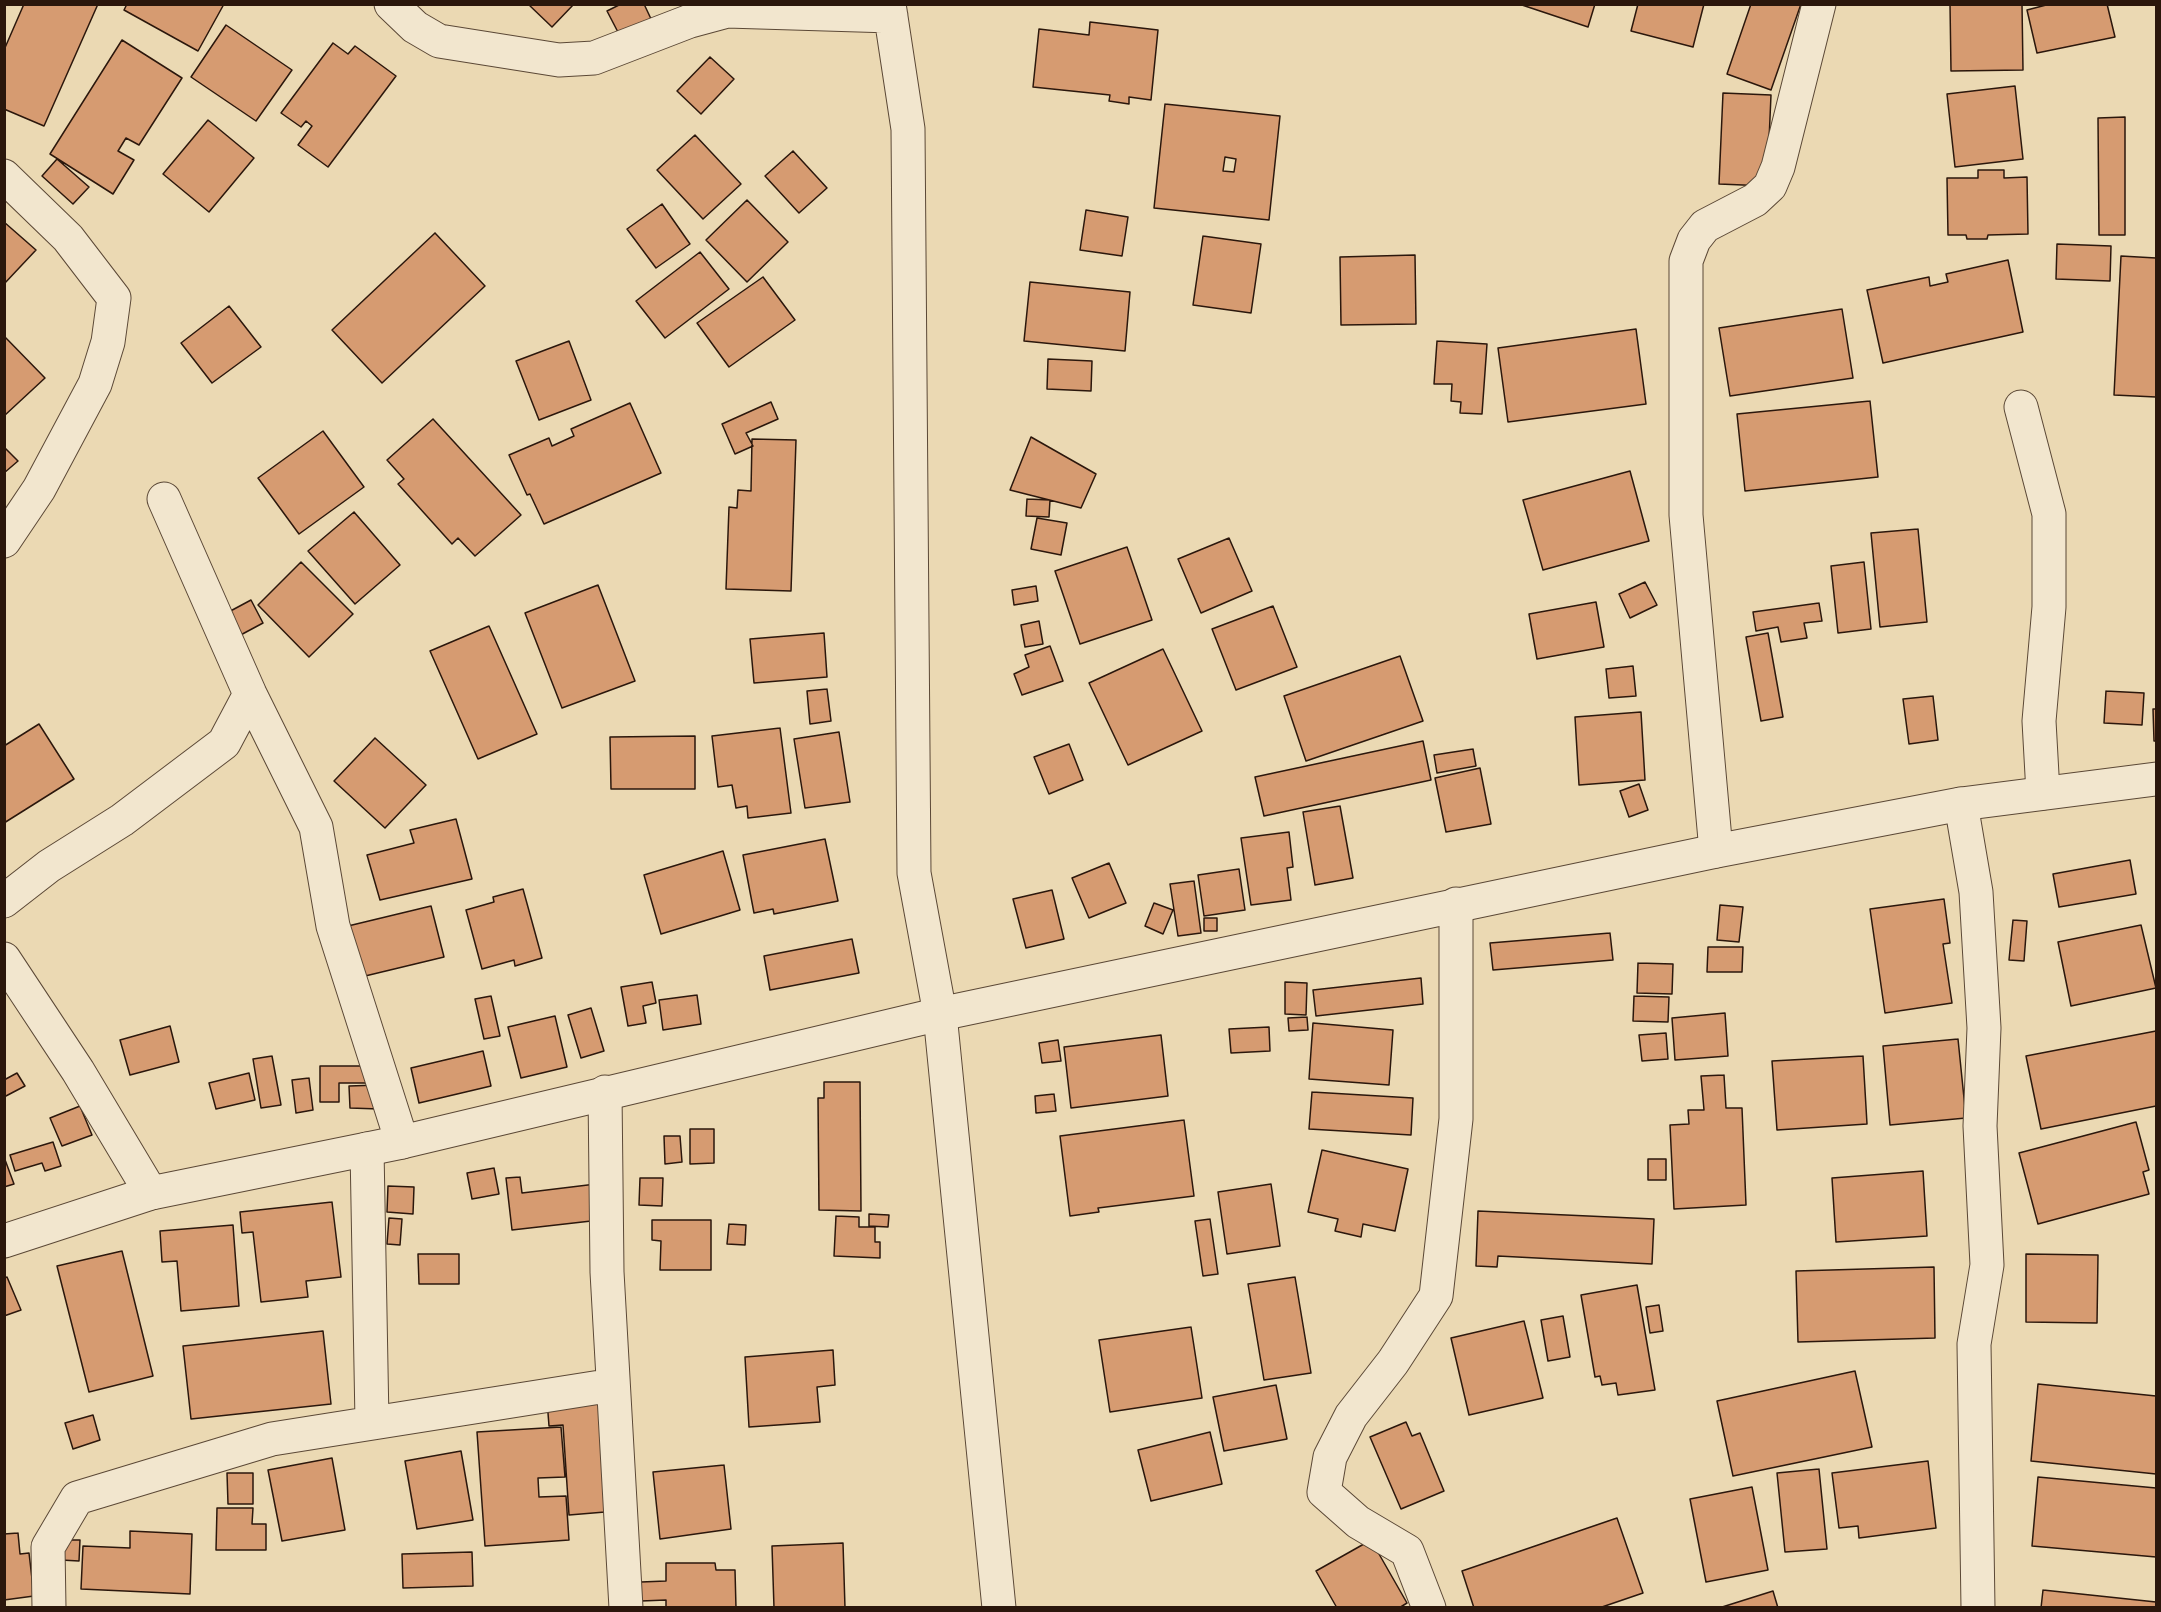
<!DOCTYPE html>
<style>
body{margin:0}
#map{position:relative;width:2161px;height:1612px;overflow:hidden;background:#ebd9b3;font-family:"IM FELL DW Pica",serif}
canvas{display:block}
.frame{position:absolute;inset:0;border:6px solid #2b170c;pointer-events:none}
</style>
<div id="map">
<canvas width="2161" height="1612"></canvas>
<div class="frame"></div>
</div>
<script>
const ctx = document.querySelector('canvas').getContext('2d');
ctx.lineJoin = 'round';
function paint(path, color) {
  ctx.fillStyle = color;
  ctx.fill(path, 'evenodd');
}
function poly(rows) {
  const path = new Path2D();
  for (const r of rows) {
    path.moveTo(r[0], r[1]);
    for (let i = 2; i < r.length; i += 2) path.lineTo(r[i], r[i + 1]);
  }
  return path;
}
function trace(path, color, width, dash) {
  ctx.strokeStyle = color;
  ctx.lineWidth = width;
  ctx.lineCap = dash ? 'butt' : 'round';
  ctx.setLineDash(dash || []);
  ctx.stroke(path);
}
const building = poly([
 [24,4,98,4,44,126,4,109,4,50,24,4],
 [127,4,224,4,198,51,124,10,127,4],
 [528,4,574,4,552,27,528,4],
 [621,4,644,4,652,21,620,36,607,11,621,4],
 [1519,4,1595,4,1588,27,1519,4],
 [1638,4,1704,4,1693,47,1631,31,1638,4],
 [1751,4,1801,4,1771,90,1727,74,1751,4],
 [1950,4,2022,4,2023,70,1951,71,1950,4],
 [2050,4,2107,4,2115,37,2037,53,2027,10,2050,4],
 [1090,22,1158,30,1151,100,1129,97,1129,104,1109,101,1110,95,1033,87,1039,29,1089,35,1090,22],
 [226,25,292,70,256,121,191,77,226,25],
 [122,40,182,78,139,145,126,138,118,151,134,160,113,194,50,154,122,40],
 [333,43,348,54,355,46,396,76,328,167,298,145,312,126,306,121,301,127,281,113,333,43],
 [710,57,734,79,701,114,677,91,710,57],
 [2015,86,2023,159,1955,167,1947,94,2015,86],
 [1723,93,1771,95,1767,186,1719,184,1723,93],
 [1165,104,1280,116,1269,220,1154,208,1165,104],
 [1225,157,1236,159,1234,172,1223,171,1225,157],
 [2125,117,2125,235,2099,235,2098,118,2125,117],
 [208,120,254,158,209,212,163,174,208,120],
 [695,135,741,184,703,219,657,170,695,135],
 [793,151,827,188,799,213,765,176,793,151],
 [57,159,89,187,73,204,42,176,57,159],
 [1978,170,2004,170,2004,178,2027,177,2028,234,1988,235,1987,239,1967,239,1966,235,1948,235,1947,178,1978,178,1978,170],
 [747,200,788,242,747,282,706,240,747,200],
 [662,204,690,244,656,268,627,229,662,204],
 [1086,210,1128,217,1122,256,1080,250,1086,210],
 [4,222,36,250,4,284,4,222],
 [435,233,485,286,382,383,332,330,435,233],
 [1203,236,1261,244,1251,313,1193,305,1203,236],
 [2057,244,2111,246,2110,281,2056,279,2057,244],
 [700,252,729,289,665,338,636,301,700,252],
 [1415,255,1416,324,1341,325,1340,257,1415,255],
 [2121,256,2156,258,2156,397,2114,395,2121,256],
 [2008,260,2023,332,1883,363,1867,290,1929,277,1930,286,1948,282,1946,274,2008,260],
 [763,277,795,320,729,367,697,323,763,277],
 [1030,282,1130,292,1125,351,1024,341,1030,282],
 [229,306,261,347,212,383,181,343,229,306],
 [1842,309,1853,378,1730,396,1719,328,1842,309],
 [1636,329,1646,404,1508,422,1498,348,1636,329],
 [4,336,45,378,4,416,4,336],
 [569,341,591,400,539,420,516,361,569,341],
 [1437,341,1487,344,1482,414,1460,413,1461,402,1451,401,1452,384,1434,384,1437,341],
 [1048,359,1092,361,1091,391,1047,389,1048,359],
 [1870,401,1878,477,1745,491,1737,414,1870,401],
 [771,402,778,419,746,433,753,446,735,454,722,424,771,402],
 [630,403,661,473,544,524,530,494,527,495,509,455,549,438,552,446,574,436,571,429,630,403],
 [433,419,521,515,475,556,458,538,452,544,398,484,404,479,387,460,433,419],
 [323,431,364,487,299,534,258,478,323,431],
 [1031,437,1096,474,1081,508,1010,490,1031,437],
 [752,439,796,440,791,591,726,589,729,507,737,508,738,490,751,491,752,439],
 [4,447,18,461,4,473,4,447],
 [1630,471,1649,541,1543,570,1523,500,1630,471],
 [1027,499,1050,500,1049,517,1026,516,1027,499],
 [354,512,400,565,355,604,308,551,354,512],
 [1037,518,1067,523,1061,555,1031,549,1037,518],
 [1918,529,1927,622,1880,627,1871,533,1918,529],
 [1229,538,1252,591,1201,613,1178,559,1229,538],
 [1127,547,1152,620,1080,644,1055,571,1127,547],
 [301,562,353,614,309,657,258,605,301,562],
 [1864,562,1871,629,1838,633,1831,566,1864,562],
 [1645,582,1657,605,1630,618,1619,594,1645,582],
 [598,585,635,681,562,708,525,613,598,585],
 [1036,586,1038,601,1014,605,1012,590,1036,586],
 [251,600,263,623,235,638,223,615,251,600],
 [1596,602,1604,647,1537,659,1529,614,1596,602],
 [1819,603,1822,621,1804,623,1807,638,1781,642,1778,627,1756,631,1753,612,1819,603],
 [1273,606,1297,667,1236,690,1212,629,1273,606],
 [1039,621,1043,644,1025,647,1021,625,1039,621],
 [489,626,537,734,478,759,430,651,489,626],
 [824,633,827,677,754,683,750,639,824,633],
 [1768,633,1783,717,1761,721,1746,637,1768,633],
 [1050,646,1063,681,1022,695,1014,674,1029,667,1025,655,1050,646],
 [1163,649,1202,731,1128,765,1089,683,1163,649],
 [1400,656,1423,721,1306,761,1284,696,1400,656],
 [1633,666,1636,696,1609,698,1606,669,1633,666],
 [827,689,831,721,810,724,807,691,827,689],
 [2106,691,2144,693,2142,725,2104,723,2106,691],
 [1933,696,1938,740,1909,744,1903,699,1933,696],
 [2153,709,2156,709,2156,741,2154,741,2153,709],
 [1641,712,1645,780,1579,785,1575,717,1641,712],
 [39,724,74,779,4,823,4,746,39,724],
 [780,728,791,813,748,818,747,806,736,808,732,785,718,787,712,736,780,728],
 [839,732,850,802,805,808,794,739,839,732],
 [695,736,695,789,611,789,610,737,695,736],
 [375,738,426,785,385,828,334,781,375,738],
 [1423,741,1431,780,1264,816,1255,777,1423,741],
 [1069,744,1083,780,1049,794,1034,757,1069,744],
 [1473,749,1476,766,1437,773,1434,755,1473,749],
 [1480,768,1491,824,1446,832,1435,778,1480,768],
 [1639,784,1648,810,1629,817,1620,791,1639,784],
 [1340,806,1353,878,1315,885,1303,812,1340,806],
 [456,819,472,879,380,900,367,855,414,843,410,830,456,819],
 [1289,832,1293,867,1287,868,1291,900,1251,905,1241,838,1289,832],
 [825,839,838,901,774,914,773,909,754,913,743,855,825,839],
 [723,851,740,910,661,934,644,875,723,851],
 [2130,860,2136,894,2059,907,2053,874,2130,860],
 [1109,863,1126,903,1089,918,1072,878,1109,863],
 [1239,869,1245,910,1204,916,1198,875,1239,869],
 [1194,881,1201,933,1178,936,1170,884,1194,881],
 [523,889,542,958,515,966,514,960,482,969,466,910,494,902,493,897,523,889],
 [1052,890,1064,939,1026,948,1013,899,1052,890],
 [1944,899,1950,943,1943,944,1952,1003,1885,1013,1870,909,1944,899],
 [1154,903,1173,910,1163,934,1145,926,1154,903],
 [1720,905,1743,907,1739,942,1717,940,1720,905],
 [431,906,444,957,361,977,348,926,431,906],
 [1204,918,1217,918,1217,931,1204,931,1204,918],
 [2013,920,2027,921,2024,961,2009,960,2013,920],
 [2141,925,2156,988,2071,1006,2058,942,2141,925],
 [1610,933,1613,960,1493,970,1490,943,1610,933],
 [852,939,859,973,770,990,764,956,852,939],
 [1708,947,1743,947,1742,972,1707,972,1708,947],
 [1638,963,1673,964,1672,994,1637,993,1638,963],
 [1421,978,1423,1004,1316,1016,1313,990,1421,978],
 [652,982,656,1003,643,1006,646,1023,628,1026,621,987,652,982],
 [1285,982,1307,983,1306,1015,1285,1014,1285,982],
 [697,995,701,1024,663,1030,659,1000,697,995],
 [491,996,500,1036,484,1039,475,999,491,996],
 [1634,996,1669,997,1668,1022,1633,1021,1634,996],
 [591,1008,604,1051,581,1058,568,1015,591,1008],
 [1725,1013,1728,1056,1675,1060,1672,1018,1725,1013],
 [555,1016,567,1067,521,1078,508,1027,555,1016],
 [1307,1017,1308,1030,1289,1031,1288,1018,1307,1017],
 [1313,1023,1393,1030,1389,1085,1309,1079,1313,1023],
 [170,1026,179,1062,130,1075,120,1040,170,1026],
 [1269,1027,1270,1051,1231,1053,1229,1029,1269,1027],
 [2156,1031,2156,1106,2041,1129,2026,1056,2156,1031],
 [1666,1033,1668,1059,1642,1061,1639,1035,1666,1033],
 [1161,1035,1168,1096,1071,1108,1064,1047,1161,1035],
 [1958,1039,1966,1118,1890,1125,1883,1046,1958,1039],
 [1058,1040,1061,1061,1042,1063,1039,1043,1058,1040],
 [483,1051,491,1086,419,1103,411,1068,483,1051],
 [272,1056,281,1105,261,1108,253,1059,272,1056],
 [1863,1056,1867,1124,1777,1130,1772,1061,1863,1056],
 [320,1066,370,1066,370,1083,339,1083,339,1102,320,1102,320,1066],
 [17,1073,25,1086,4,1097,4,1080,17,1073],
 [249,1073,255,1100,216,1109,209,1083,249,1073],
 [1724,1075,1726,1108,1742,1108,1746,1205,1674,1209,1670,1125,1689,1124,1688,1110,1704,1110,1701,1076,1724,1075],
 [309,1078,313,1110,296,1113,292,1080,309,1078],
 [824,1082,860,1082,861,1211,819,1210,818,1098,824,1098,824,1082],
 [379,1085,379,1109,350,1108,349,1086,379,1085],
 [1312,1092,1413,1098,1411,1135,1309,1129,1312,1092],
 [1054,1094,1056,1111,1036,1113,1035,1096,1054,1094],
 [80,1106,92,1135,62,1146,50,1118,80,1106],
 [1184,1120,1194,1196,1098,1208,1099,1212,1070,1216,1060,1136,1184,1120],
 [2136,1122,2149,1170,2143,1172,2149,1194,2038,1224,2019,1153,2136,1122],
 [690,1129,714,1129,714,1163,690,1164,690,1129],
 [664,1136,680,1136,682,1162,665,1164,664,1136],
 [53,1142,61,1166,45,1171,42,1163,15,1171,10,1155,53,1142],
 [1322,1150,1408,1169,1395,1231,1363,1224,1361,1237,1335,1231,1338,1219,1308,1212,1322,1150],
 [4,1157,14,1184,4,1187,4,1157],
 [1648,1159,1666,1159,1666,1180,1648,1180,1648,1159],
 [494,1168,499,1194,472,1199,467,1173,494,1168],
 [1923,1171,1927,1236,1836,1242,1832,1178,1923,1171],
 [520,1177,522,1193,596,1184,600,1220,512,1230,506,1178,520,1177],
 [640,1178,663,1178,662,1206,639,1205,640,1178],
 [1271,1184,1280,1246,1227,1254,1218,1192,1271,1184],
 [388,1186,414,1187,413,1214,387,1212,388,1186],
 [332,1202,341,1277,306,1281,308,1297,261,1302,253,1232,242,1233,240,1212,332,1202],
 [1478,1211,1654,1219,1652,1264,1498,1256,1497,1267,1476,1266,1478,1211],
 [869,1214,889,1215,888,1227,869,1226,869,1214],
 [836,1216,859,1217,859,1227,875,1227,875,1242,880,1242,880,1258,834,1256,836,1216],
 [389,1218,402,1219,400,1245,387,1244,389,1218],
 [1210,1219,1218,1274,1203,1276,1195,1221,1210,1219],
 [652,1220,711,1220,711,1270,660,1270,661,1241,652,1240,652,1220],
 [729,1224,746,1225,745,1245,727,1244,729,1224],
 [233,1225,239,1306,181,1311,177,1261,162,1262,160,1231,233,1225],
 [122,1251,153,1376,89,1392,57,1266,122,1251],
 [418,1254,459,1254,459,1284,419,1284,418,1254],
 [2026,1254,2098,1255,2097,1323,2026,1322,2026,1254],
 [1934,1267,1935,1338,1798,1342,1796,1271,1934,1267],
 [7,1277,21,1310,4,1316,4,1278,7,1277],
 [1295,1277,1311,1373,1264,1380,1248,1284,1295,1277],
 [1637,1285,1655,1390,1618,1395,1616,1383,1602,1385,1600,1376,1595,1377,1581,1295,1637,1285],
 [1659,1305,1663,1331,1650,1333,1646,1307,1659,1305],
 [1563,1316,1570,1357,1548,1361,1541,1320,1563,1316],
 [1524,1321,1543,1398,1469,1415,1451,1338,1524,1321],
 [1191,1327,1202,1398,1110,1412,1099,1340,1191,1327],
 [323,1331,331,1404,191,1419,183,1346,323,1331],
 [833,1350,835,1385,817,1387,820,1422,749,1427,745,1357,833,1350],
 [1855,1371,1872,1447,1733,1476,1717,1401,1855,1371],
 [2038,1384,2156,1396,2156,1474,2031,1461,2038,1384],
 [1276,1385,1287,1439,1224,1451,1213,1397,1276,1385],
 [598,1397,605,1512,569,1515,563,1425,549,1426,547,1400,598,1397],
 [93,1415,100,1440,73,1449,65,1423,93,1415],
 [1406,1422,1412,1436,1420,1433,1444,1491,1401,1509,1370,1437,1406,1422],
 [561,1427,565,1477,538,1478,539,1497,566,1496,569,1540,485,1546,477,1432,561,1427],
 [1210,1432,1222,1484,1151,1501,1138,1450,1210,1432],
 [461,1451,473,1520,417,1529,405,1461,461,1451],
 [332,1458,345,1530,282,1541,268,1470,332,1458],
 [1928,1461,1936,1528,1859,1538,1858,1526,1839,1528,1832,1473,1928,1461],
 [724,1465,731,1529,660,1539,653,1472,724,1465],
 [1819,1469,1827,1549,1785,1552,1777,1473,1819,1469],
 [227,1473,253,1473,253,1504,228,1504,227,1473],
 [2038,1477,2156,1488,2156,1557,2032,1546,2038,1477],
 [1752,1487,1768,1570,1706,1582,1690,1499,1752,1487],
 [217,1508,253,1508,252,1524,266,1524,266,1550,216,1550,217,1508],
 [1617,1518,1643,1593,1599,1608,1474,1608,1462,1571,1617,1518],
 [130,1531,192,1534,190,1594,81,1589,83,1546,130,1548,130,1531],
 [18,1533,20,1554,29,1553,34,1596,4,1600,4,1534,18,1533],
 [62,1540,80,1540,79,1561,61,1560,62,1540],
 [1371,1540,1407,1603,1399,1608,1337,1608,1316,1571,1371,1540],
 [843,1543,845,1608,774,1608,772,1546,843,1543],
 [472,1552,473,1586,403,1588,402,1554,472,1552],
 [666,1563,715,1563,716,1570,735,1570,736,1608,666,1608,666,1600,641,1601,641,1582,666,1581,666,1563],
 [2043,1590,2156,1602,2156,1608,2041,1608,2043,1590],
 [1773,1591,1778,1608,1719,1608,1773,1591]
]);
paint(building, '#d69b71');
trace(building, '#2b170c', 1.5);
const minor = poly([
 [391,4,415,27,439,41,559,60,594,58,690,21,727,11,891,16],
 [889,4,908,129,914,873,940,1014,999,1608],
 [4,176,68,238,114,298,108,342,95,384,39,489,4,541],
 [2021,407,2049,514,2049,607,2039,721,2043,793],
 [164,499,250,694,316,827,333,926,402,1142],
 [1961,804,1976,892,1984,1028,1980,1126,1987,1265,1974,1344,1978,1608],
 [1716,851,1686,515,1686,261,1694,240,1705,226,1755,200,1770,186,1778,167,1819,4],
 [4,901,49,866,122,820,224,743,250,694],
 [4,959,78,1071,151,1193],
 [605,1092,607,1272,626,1608],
 [367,1149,372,1422],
 [49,1608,48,1547,77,1498,272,1439,613,1385],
 [1429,1608,1407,1551,1358,1522,1324,1492,1330,1457,1351,1416,1393,1362,1436,1296,1456,1119,1456,904]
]);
const tertiary = poly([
 [4,1241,151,1193,402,1142,940,1014,1716,851,1961,804,2156,779]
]);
trace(minor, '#5b4836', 35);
trace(tertiary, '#5b4836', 35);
trace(minor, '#f2e6ce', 33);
trace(tertiary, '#f2e6ce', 33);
</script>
